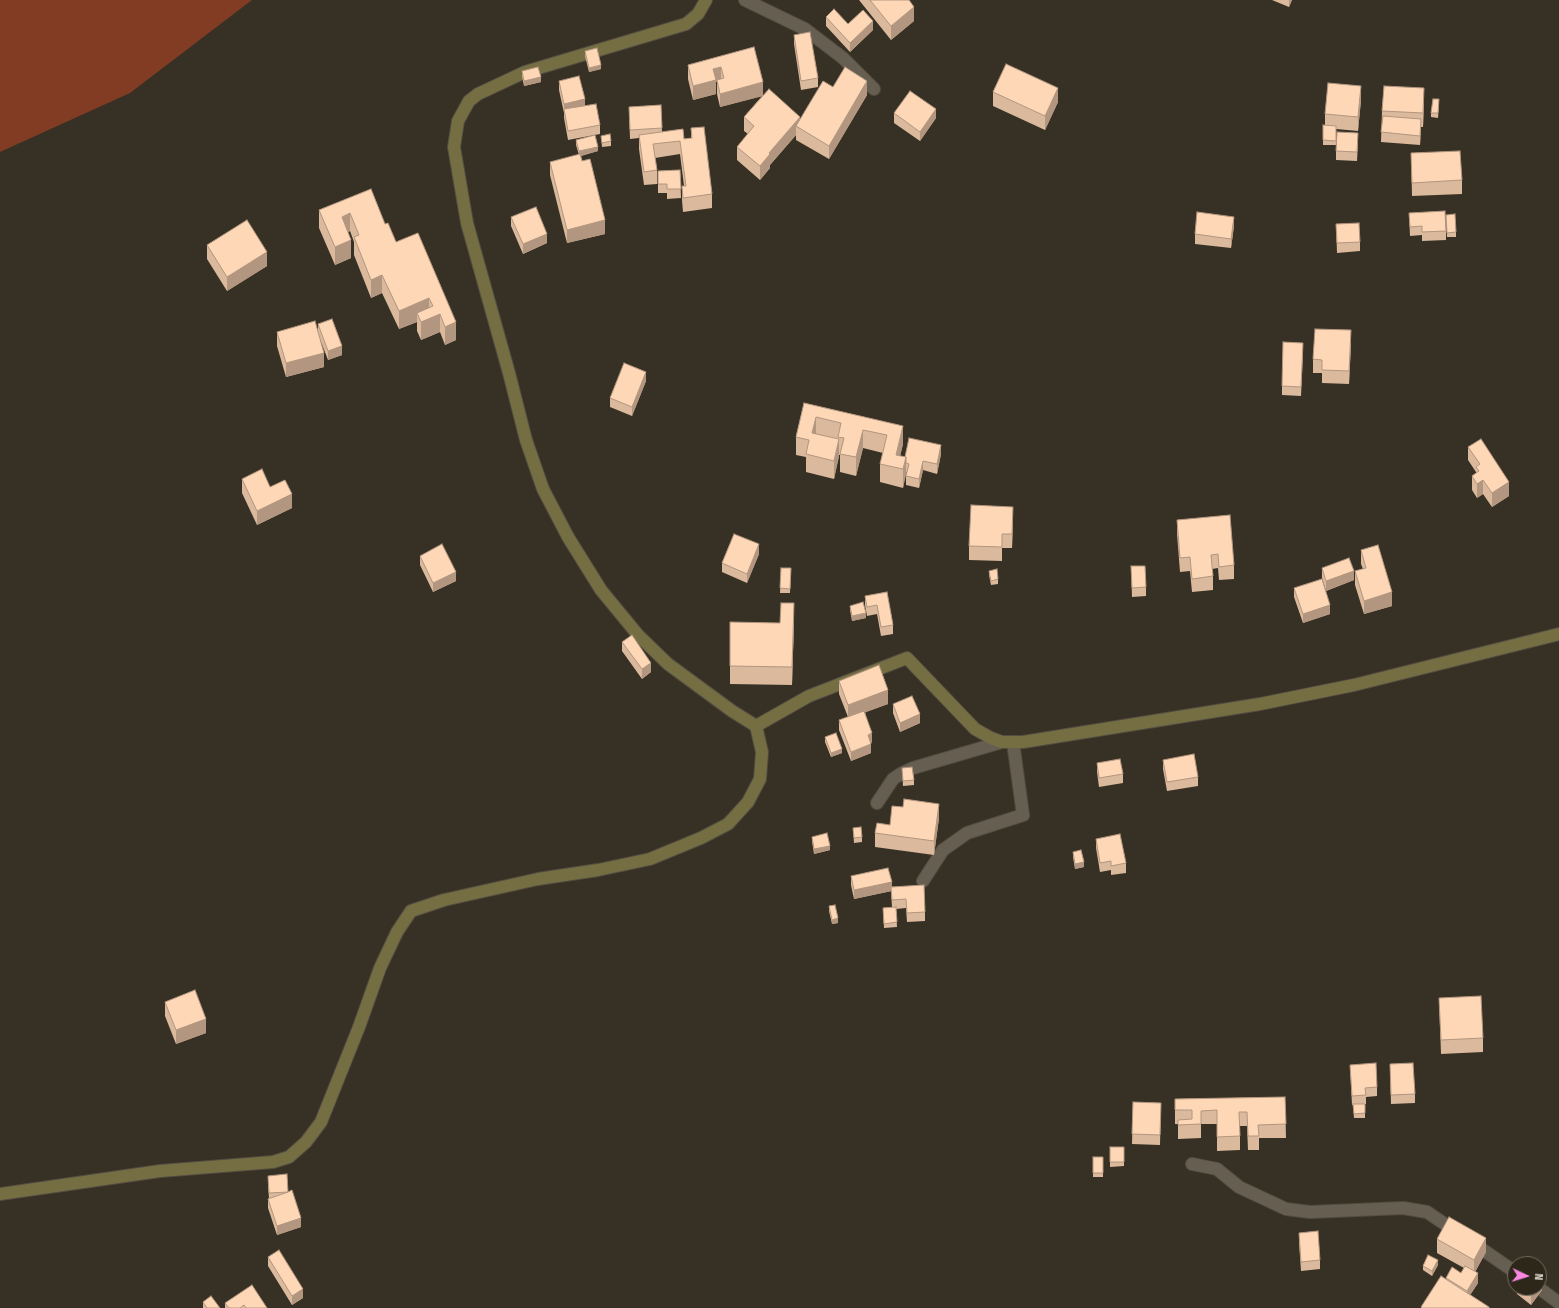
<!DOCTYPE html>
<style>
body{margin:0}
#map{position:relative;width:1559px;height:1308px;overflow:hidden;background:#373024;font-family:"Fira Sans Condensed",sans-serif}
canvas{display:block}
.north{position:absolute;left:1507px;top:1256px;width:40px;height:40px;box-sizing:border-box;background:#2d271a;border:1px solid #716c61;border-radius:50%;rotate:94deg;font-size:11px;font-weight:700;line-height:16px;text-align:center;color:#d7d3cb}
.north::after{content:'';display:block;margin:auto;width:14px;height:18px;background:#fc86e4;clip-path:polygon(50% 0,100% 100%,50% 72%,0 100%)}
</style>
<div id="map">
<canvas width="1559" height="1308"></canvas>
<div class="north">N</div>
</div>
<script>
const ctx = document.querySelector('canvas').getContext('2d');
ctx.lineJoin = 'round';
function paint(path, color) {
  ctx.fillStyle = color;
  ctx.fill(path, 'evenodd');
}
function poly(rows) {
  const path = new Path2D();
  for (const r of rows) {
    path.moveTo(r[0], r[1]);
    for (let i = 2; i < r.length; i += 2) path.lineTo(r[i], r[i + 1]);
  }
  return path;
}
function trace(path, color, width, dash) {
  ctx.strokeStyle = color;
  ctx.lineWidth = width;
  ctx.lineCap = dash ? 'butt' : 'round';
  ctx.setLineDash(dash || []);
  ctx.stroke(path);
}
paint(poly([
 [0,0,252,0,130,93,0,152]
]), '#813c23');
const street = poly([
 [745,0,805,29,843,58,874,89],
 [877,803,893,779,902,773,913,768,1002,742],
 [923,881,943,850,967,833,1023,815,1013,742],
 [1192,1164,1217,1169,1239,1187,1286,1209,1310,1212,1403,1208,1427,1212,1458,1233],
 [1473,1243,1515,1272],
 [1539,1288,1559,1303]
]);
const secondary = poly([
 [756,726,809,696,907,658,975,729,991,738,1002,742,1023,742,1260,704,1354,685,1559,634],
 [0,1194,160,1171,273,1162,289,1157,306,1142,321,1122,359,1027,380,968,397,932,411,911,444,900,538,879,598,870,650,859,701,838,728,824,748,802,760,779,762,752,756,726,732,711,668,664,638,635,601,590,568,537,543,489,526,440,509,373,467,223,454,147,458,121,469,101,478,94,525,72,686,24,698,14,706,0]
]);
trace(street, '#534c41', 14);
trace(secondary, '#534c41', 14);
trace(street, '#665e50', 12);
trace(secondary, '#766e43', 12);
paint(poly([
 [859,0,909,0,914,21,891,40],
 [1272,0,1292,0,1289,7],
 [826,17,848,24,873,30,850,52,826,26],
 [794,35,818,78,818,87,801,90,794,44],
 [754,47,763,95,800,119,833,87,867,95,829,159,796,140,796,135,770,165,770,168,760,180,737,160,737,147,748,134,744,131,744,117,762,96,720,107,717,94,717,82,716,82,716,94,693,100,688,79,688,65],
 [585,51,601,69,589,72,585,56],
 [522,71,541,82,524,86,522,76],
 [559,81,585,106,600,125,600,134,568,140,564,118,564,113,559,90],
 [993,92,1058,102,1045,130,993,106],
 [1361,100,1358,131,1336,129,1336,145,1323,145,1323,125,1325,125,1325,114],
 [1424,102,1423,127,1421,127,1420,145,1381,142,1382,111],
 [1439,104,1438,118,1431,117,1431,113],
 [661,105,662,132,684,139,691,138,691,128,712,194,712,208,683,212,682,200,682,186,684,186,680,154,655,158,657,170,657,184,644,185,639,149,639,138,630,139,629,107],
 [894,113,936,118,920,141,894,123],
 [601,136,611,141,611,146,602,147],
 [576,140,598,151,581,156,605,234,567,243,550,175,550,162,579,155,576,145],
 [1358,142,1357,161,1336,160,1336,151],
 [1411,153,1462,180,1462,194,1412,196],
 [680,170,681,198,667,199,667,193,658,193,658,171],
 [371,189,385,224,396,242,456,340,445,345,440,332,421,340,417,331,417,322,399,329,382,293,371,298,354,255,354,242,350,231,348,232,351,258,335,265,319,228,319,210],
 [1409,213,1446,231,1446,240,1422,241,1422,235,1410,236],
 [1446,215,1456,232,1456,237,1447,237],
 [511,217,547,243,523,254,511,226],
 [1336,224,1360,242,1360,251,1337,253],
 [1234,226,1231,248,1195,244,1195,234],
 [207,245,267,266,227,291,207,259],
 [318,324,342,355,328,360,320,339,324,367,286,377,277,346,277,332,318,332],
 [1351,344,1349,384,1322,383,1322,373,1313,373,1313,359],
 [1303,352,1301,396,1282,395,1282,386],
 [646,381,632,416,610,407,610,398],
 [804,403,903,426,903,444,900,456,905,457,941,454,937,474,923,470,919,488,906,485,906,476,907,473,906,472,903,488,880,482,880,464,883,453,863,448,856,476,840,472,840,455,839,455,834,479,806,472,806,457,796,455,796,437],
 [1468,447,1509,496,1492,507,1483,494,1477,498,1472,490,1472,476,1476,473,1476,472,1468,460],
 [242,479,270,487,292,508,257,525,242,493],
 [1013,520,1012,548,1002,548,1002,561,969,560,969,546],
 [1177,520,1234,565,1234,579,1219,580,1218,568,1212,569,1213,576,1213,590,1192,592,1190,571,1180,572,1177,534],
 [1361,550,1392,606,1364,614,1355,585,1355,571,1363,569,1361,564],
 [759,554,747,583,722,572,722,563],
 [420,556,456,581,433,592,420,565],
 [1131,566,1146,587,1146,596,1132,597],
 [781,568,791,568,790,593,780,593],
 [1322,568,1354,580,1326,591,1322,578],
 [989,571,998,579,998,584,991,585,989,575],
 [1294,588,1330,614,1303,623,1294,597],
 [887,592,893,625,893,634,881,636,877,614,867,616,865,605,865,596],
 [850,606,866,618,852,621,850,610],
 [794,621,792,685,730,684,730,666,780,623],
 [622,642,651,672,642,679,622,651],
 [839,681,888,704,865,712,872,742,871,743,871,753,851,761,839,730,839,720,848,717,839,694],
 [893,704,920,723,900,732,893,713],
 [825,737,842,753,831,757,825,742],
 [1163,760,1198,777,1198,786,1167,791,1163,769],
 [1097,763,1123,774,1123,783,1099,787,1097,772],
 [902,768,914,780,914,785,903,786],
 [939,818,934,855,875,847,875,833,890,825],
 [853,828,862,837,862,842,854,843],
 [812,837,830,850,814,854,812,841],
 [1096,839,1126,863,1126,873,1111,875,1111,870,1100,872,1096,848],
 [1073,852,1084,867,1075,869,1073,857],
 [851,876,892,887,925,912,925,921,907,922,906,908,896,909,897,927,884,928,883,908,892,907,891,891,854,899,851,885],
 [829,906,838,923,832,924,829,911],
 [1439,998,1483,1038,1483,1052,1441,1054],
 [165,1002,206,1033,176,1044,165,1016],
 [1390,1064,1415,1094,1415,1103,1391,1104],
 [1350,1065,1377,1087,1377,1096,1366,1097,1366,1104,1365,1104,1365,1118,1354,1118,1353,1105,1352,1105],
 [1285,1097,1286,1138,1259,1138,1259,1150,1248,1150,1247,1126,1240,1126,1240,1150,1217,1151,1217,1124,1201,1124,1201,1138,1178,1139,1178,1124,1175,1124,1175,1099],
 [1133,1102,1161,1103,1160,1145,1132,1144],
 [1110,1147,1124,1147,1124,1166,1110,1167],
 [1093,1157,1103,1157,1103,1177,1093,1177],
 [268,1176,288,1192,301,1227,277,1235,268,1208,268,1199,269,1198,268,1185],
 [1299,1233,1320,1260,1320,1269,1301,1271,1299,1242],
 [1437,1239,1486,1252,1475,1272,1478,1283,1470,1295,1489,1308,1421,1308,1446,1279,1446,1278,1461,1273,1464,1268,1437,1253],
 [268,1257,303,1298,292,1305,268,1266],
 [1438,1265,1432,1276,1423,1270,1423,1266],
 [1517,1288,1521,1288,1542,1290,1531,1305,1517,1294],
 [203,1302,220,1308,203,1308],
 [225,1303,267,1308,225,1308]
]), '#dab99d');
paint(poly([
 [1289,0,1292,0,1289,7],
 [914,7,914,21,891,40,891,26],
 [873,21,873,30,850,52,850,43],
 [601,65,601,69,589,72,589,68],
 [721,67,721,80,716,82,716,94,693,100,693,86,713,69],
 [541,77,541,82,524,86,524,81],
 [867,81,867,95,829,159,829,146],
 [763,82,763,96,720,107,720,94],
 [1361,86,1361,100,1358,131,1358,117],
 [1058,88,1058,102,1045,130,1045,116],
 [1424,88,1424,102,1423,127,1423,113],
 [585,99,585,109,564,109,564,113,564,104],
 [936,109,936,118,920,141,920,132],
 [800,117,800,129,796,126,796,135,770,165,770,168,760,180,760,166,769,153],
 [1421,119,1421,129,1420,145,1420,136],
 [598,147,598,151,579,156,579,151],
 [350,213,350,231,342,235,342,217],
 [1234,217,1234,226,1231,248,1231,239],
 [605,220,605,234,567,243,567,230],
 [547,234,547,243,523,254,523,244],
 [351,240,351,258,335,265,335,247],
 [267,252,267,266,227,291,227,277],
 [382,275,382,293,371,298,371,280],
 [429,298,429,317,417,313,417,322,399,329,399,311],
 [440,314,440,332,421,340,421,322],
 [456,322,456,340,445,345,445,327],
 [1351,330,1351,344,1349,384,1349,371],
 [342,346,342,355,328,360,328,351],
 [324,353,324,367,286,377,286,363],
 [646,372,646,381,632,416,632,407],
 [816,417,816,436,812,433],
 [903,426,903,444,897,468,896,455],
 [863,430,863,448,856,476,856,457],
 [839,439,839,457,834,479,834,461],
 [941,445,941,454,937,474,937,464],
 [906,457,906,475,903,488,903,469],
 [923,461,923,470,919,488,919,479],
 [1483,480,1483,494,1477,498,1477,484],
 [1509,482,1509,496,1492,507,1492,493],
 [292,494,292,508,257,525,257,511],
 [1013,507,1013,520,1012,548,1012,534],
 [759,544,759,554,747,583,747,574],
 [1354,571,1354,580,1326,591,1326,581],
 [456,572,456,581,433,592,433,583],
 [1392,592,1392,606,1364,614,1364,601],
 [794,603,794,621,792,685,792,667],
 [1330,605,1330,614,1303,623,1303,614],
 [866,613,866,618,852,621,852,616],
 [651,663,651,672,642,679,642,669],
 [888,690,888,704,848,719,848,705],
 [920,714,920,723,900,732,900,723],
 [872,733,872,742,868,744,868,735],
 [871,744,871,753,851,761,851,752],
 [842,749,842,753,831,757,831,753],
 [939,804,939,818,934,855,934,841],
 [830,846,830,850,814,854,814,849],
 [1084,862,1084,867,1075,869,1075,864],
 [892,882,892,891,854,899,854,890],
 [838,918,838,923,832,924,832,920],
 [206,1019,206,1033,176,1044,176,1030],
 [301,1218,301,1227,277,1235,277,1226],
 [1486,1238,1486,1252,1474,1274,1474,1260],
 [1438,1260,1438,1265,1432,1276,1432,1271],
 [1478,1273,1478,1283,1467,1300,1467,1291],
 [1542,1281,1542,1290,1531,1305,1531,1296,1537,1288,1539,1288,1539,1286],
 [303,1289,303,1298,292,1305,292,1296]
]), '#b2967f');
const building = poly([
 [870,0,909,0,914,7,891,26,870,0],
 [834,9,848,24,863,10,873,21,850,43,826,17,834,9],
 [810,32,818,78,801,81,794,35,810,32],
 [754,47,763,82,720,94,717,80,724,78,721,67,713,69,716,80,693,86,688,65,754,47],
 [597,48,601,65,589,68,585,51,597,48],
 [1006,64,1058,88,1045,116,993,92,1006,64],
 [538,67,541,77,524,81,522,71,538,67],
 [845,67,867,81,829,146,796,126,823,81,833,87,845,67],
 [579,76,585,99,564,104,559,81,579,76],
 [1328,83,1361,86,1358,117,1325,114,1328,83],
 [1384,86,1424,88,1423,113,1382,111,1384,86],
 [769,89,800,117,769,153,770,154,760,166,737,147,754,126,744,117,769,89],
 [910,91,936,109,920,132,894,113,910,91],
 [1433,99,1439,99,1438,113,1431,113,1433,99],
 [596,104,600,125,568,131,564,109,596,104],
 [661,105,662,128,630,130,629,107,661,105],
 [1383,116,1421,119,1420,136,1381,132,1383,116],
 [1323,125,1336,126,1336,141,1323,140,1323,125],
 [704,127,712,194,683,198,682,186,686,186,680,141,653,144,657,170,644,172,639,135,683,129,684,139,692,138,691,128,704,127],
 [1337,132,1358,133,1357,152,1336,151,1337,132],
 [610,134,611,141,602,143,601,136,610,134],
 [595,135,598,147,579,151,576,140,595,135],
 [1460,151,1462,180,1412,183,1411,153,1460,151],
 [580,154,582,161,590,159,605,220,567,230,550,162,580,154],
 [680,170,681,189,667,189,667,184,658,184,658,171,680,170],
 [371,189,385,224,388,223,396,242,418,233,456,322,445,327,440,314,421,322,417,313,433,306,429,298,399,311,382,275,371,280,354,237,359,235,350,213,342,217,351,240,335,247,319,210,371,189],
 [536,207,547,234,523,244,511,217,536,207],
 [1445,211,1446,231,1422,232,1422,226,1410,227,1409,213,1445,211],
 [1197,212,1234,217,1231,239,1195,234,1197,212],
 [1455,214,1456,232,1447,233,1446,215,1455,214],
 [247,220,267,252,227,277,207,245,247,220],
 [1359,223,1360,242,1337,243,1336,224,1359,223],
 [332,319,342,346,328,351,318,324,332,319],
 [315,321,324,353,286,363,277,332,315,321],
 [1315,329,1351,330,1349,371,1322,370,1322,360,1313,359,1315,329],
 [1283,342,1303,343,1301,387,1282,386,1283,342],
 [624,363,646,372,632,407,610,398,624,363],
 [804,403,903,426,896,455,906,457,903,469,880,464,887,435,863,430,856,457,840,454,844,438,838,437,841,423,816,417,812,433,839,439,834,461,806,454,809,440,796,437,804,403],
 [909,438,941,445,937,464,923,461,919,479,906,476,909,464,906,463,906,457,905,457,909,438],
 [1481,439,1509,482,1492,493,1483,480,1477,484,1472,476,1479,471,1476,467,1480,464,1468,447,1481,439],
 [262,469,270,487,285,480,292,494,257,511,242,479,262,469],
 [971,505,1013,507,1012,534,1002,534,1002,547,969,546,971,505],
 [1230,515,1234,565,1219,567,1218,554,1211,555,1213,576,1192,579,1190,557,1180,558,1177,520,1230,515],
 [734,534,759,544,747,574,722,563,734,534],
 [442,544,456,572,433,583,420,556,442,544],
 [1378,545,1392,592,1364,601,1355,571,1366,568,1361,550,1378,545],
 [1349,558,1354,571,1326,581,1322,568,1349,558],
 [1131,566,1145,566,1146,587,1132,588,1131,566],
 [781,568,791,568,790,589,780,588,781,568],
 [997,569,998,579,991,581,989,571,997,569],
 [1322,579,1330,605,1303,614,1294,588,1322,579],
 [887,592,893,625,881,627,877,605,867,607,865,596,887,592],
 [863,602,866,613,852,616,850,606,863,602],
 [781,603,794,603,792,667,730,666,730,622,780,623,781,603],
 [632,635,651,663,642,669,622,642,632,635],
 [879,665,888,690,848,705,839,681,879,665],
 [912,696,920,714,900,723,893,704,912,696],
 [864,711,872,733,868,735,871,744,851,752,839,720,864,711],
 [836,733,842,749,831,753,825,737,836,733],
 [1194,754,1198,777,1167,782,1163,760,1194,754],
 [1120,759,1123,774,1099,778,1097,763,1120,759],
 [912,767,914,780,903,781,902,768,912,767],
 [904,799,939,804,934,841,875,833,877,823,890,825,892,806,903,807,904,799],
 [861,827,862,837,854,838,853,828,861,827],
 [827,833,830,846,814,849,812,837,827,833],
 [1120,834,1126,863,1111,866,1111,861,1100,863,1096,839,1120,834],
 [1081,850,1084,862,1075,864,1073,852,1081,850],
 [888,868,892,882,854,890,851,876,888,868],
 [924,885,925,912,907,913,906,899,892,900,891,887,924,885],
 [835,905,838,918,832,920,829,906,835,905],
 [896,907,897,922,884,924,883,908,896,907],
 [195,990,206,1019,176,1030,165,1002,195,990],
 [1481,996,1483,1038,1441,1040,1439,998,1481,996],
 [1376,1063,1377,1087,1365,1088,1366,1095,1352,1096,1350,1065,1376,1063],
 [1413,1063,1415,1094,1391,1095,1390,1064,1413,1063],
 [1285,1097,1286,1124,1258,1125,1259,1136,1248,1136,1247,1112,1239,1112,1240,1136,1217,1137,1217,1110,1201,1111,1201,1124,1178,1125,1178,1120,1192,1119,1192,1110,1175,1110,1175,1099,1285,1097],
 [1133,1102,1161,1103,1160,1135,1132,1134,1133,1102],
 [1353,1104,1365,1104,1365,1113,1354,1114,1353,1104],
 [1110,1147,1124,1147,1124,1162,1110,1162,1110,1147],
 [1093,1157,1103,1157,1103,1173,1093,1173,1093,1157],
 [287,1174,288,1192,292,1190,301,1218,277,1226,268,1199,288,1192,269,1193,268,1176,287,1174],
 [1449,1217,1486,1238,1474,1260,1437,1239,1449,1217],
 [1318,1231,1320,1260,1301,1262,1299,1233,1318,1231],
 [279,1250,303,1289,292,1296,268,1257,279,1250],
 [1428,1255,1438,1260,1432,1271,1423,1266,1428,1255],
 [1465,1266,1478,1273,1467,1291,1446,1278,1452,1267,1461,1273,1465,1266],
 [1441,1276,1489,1307,1489,1308,1422,1308,1421,1307,1441,1276],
 [1539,1279,1542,1281,1539,1286,1539,1279],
 [252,1285,267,1308,246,1308,244,1305,240,1308,229,1308,225,1303,252,1285],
 [1521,1288,1537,1288,1531,1296,1521,1288],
 [211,1296,220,1308,207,1308,203,1302,211,1296]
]);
paint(building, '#fed7b6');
trace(building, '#b2967f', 1);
</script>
